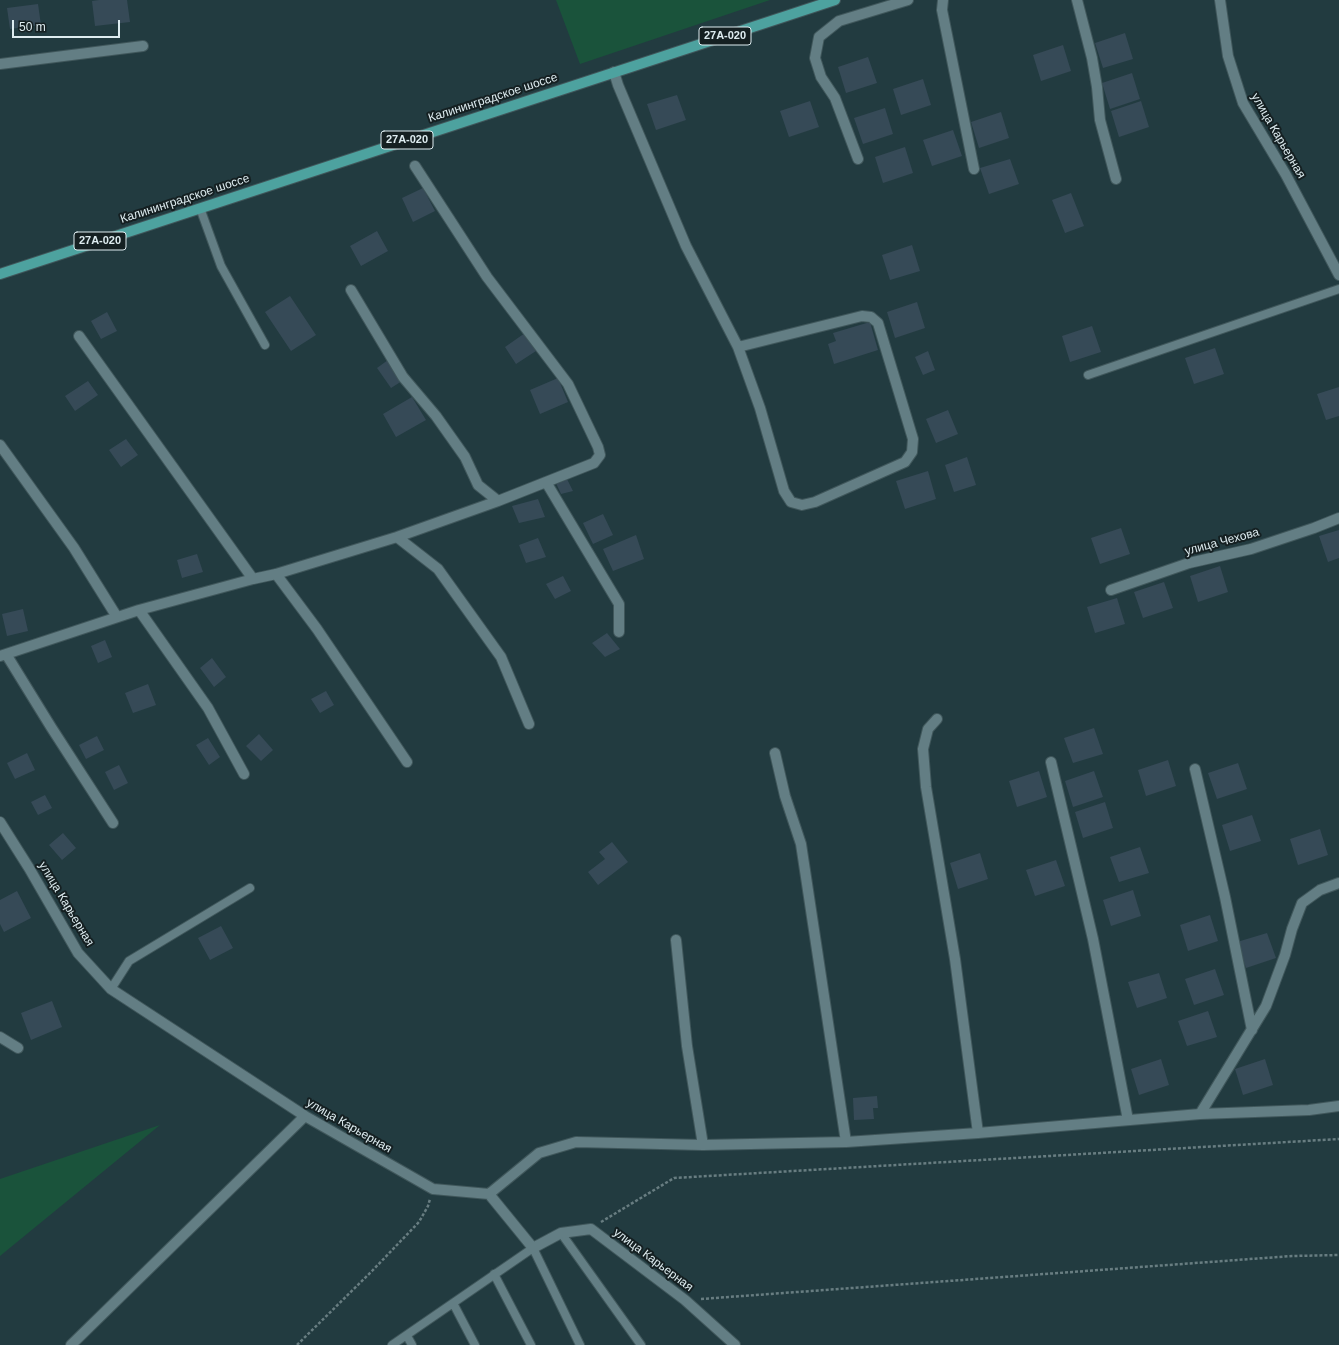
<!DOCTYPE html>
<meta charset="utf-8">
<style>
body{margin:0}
#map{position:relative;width:1339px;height:1345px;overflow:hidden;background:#223b40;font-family:Arial,sans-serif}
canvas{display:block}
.scale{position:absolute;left:12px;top:20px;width:108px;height:18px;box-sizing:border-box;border:2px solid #deecf0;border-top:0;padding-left:5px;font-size:12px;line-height:14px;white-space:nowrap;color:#deecf0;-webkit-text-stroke:3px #152022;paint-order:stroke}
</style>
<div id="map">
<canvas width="1339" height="1345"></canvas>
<div class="scale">50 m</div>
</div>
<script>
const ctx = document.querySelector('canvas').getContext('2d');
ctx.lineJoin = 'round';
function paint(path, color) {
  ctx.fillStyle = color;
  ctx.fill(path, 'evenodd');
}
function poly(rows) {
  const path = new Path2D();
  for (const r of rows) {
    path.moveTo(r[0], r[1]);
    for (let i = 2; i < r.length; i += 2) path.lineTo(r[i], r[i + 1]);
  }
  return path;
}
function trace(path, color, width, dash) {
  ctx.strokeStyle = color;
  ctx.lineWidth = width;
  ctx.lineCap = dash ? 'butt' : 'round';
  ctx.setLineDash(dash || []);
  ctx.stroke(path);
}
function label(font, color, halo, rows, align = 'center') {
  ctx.font = font + ' Arial,sans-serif';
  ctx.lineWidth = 4;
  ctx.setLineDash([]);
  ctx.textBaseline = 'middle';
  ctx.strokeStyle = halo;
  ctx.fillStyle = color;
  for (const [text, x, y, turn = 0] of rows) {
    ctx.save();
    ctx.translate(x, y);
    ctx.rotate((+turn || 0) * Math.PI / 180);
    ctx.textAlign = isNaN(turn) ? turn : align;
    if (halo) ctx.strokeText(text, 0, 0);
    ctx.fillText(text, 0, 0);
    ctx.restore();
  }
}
paint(poly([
 [556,0,770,0,580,64],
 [160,1125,0,1256,0,1179]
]), '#1a533b');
paint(poly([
 [99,0,127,0,130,22,95,26,92,1],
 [38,4,41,25,10,29,7,8],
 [1125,33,1133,59,1103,68,1095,43],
 [1063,45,1071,71,1041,81,1033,55],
 [868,57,877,83,846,93,838,67],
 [1132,73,1140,99,1110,109,1102,83],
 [923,79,931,105,901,115,893,89],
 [677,95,686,120,656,130,647,104],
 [810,101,819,127,789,137,780,111],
 [1141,101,1149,127,1119,137,1111,111],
 [885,108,893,134,863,144,854,118],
 [1001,112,1009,138,979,148,971,122],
 [953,130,962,156,932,166,923,140],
 [905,147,913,173,883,183,875,157],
 [1010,159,1019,184,989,194,980,168],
 [423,188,435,211,413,222,402,198],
 [1071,193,1084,226,1065,233,1052,200],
 [377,231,388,251,361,266,350,246],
 [912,245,920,271,890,280,882,255],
 [290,296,316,335,291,351,265,312],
 [917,302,925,328,895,338,887,312],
 [107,312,117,331,101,339,91,321],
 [870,322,878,350,834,364,828,344,836,341,833,333],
 [1092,326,1101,352,1070,362,1062,336],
 [525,333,536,351,516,364,505,347],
 [1215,348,1224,374,1194,384,1185,358],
 [928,351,935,370,923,375,915,357],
 [388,360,402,381,391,388,377,368],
 [558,378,568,402,540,414,530,390],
 [88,381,98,395,75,411,65,396],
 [1339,387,1339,416,1326,420,1317,394],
 [412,397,426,420,396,437,383,414],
 [948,410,958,434,936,443,926,419],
 [126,439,138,455,121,467,109,450],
 [967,457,976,485,954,492,945,465],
 [928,471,936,499,905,509,896,481],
 [567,479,573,491,561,494,556,483],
 [538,499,545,517,519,523,512,506],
 [603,514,613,535,593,544,583,523],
 [1121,528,1130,554,1100,564,1091,538],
 [1339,530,1339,558,1328,562,1319,536],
 [636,535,644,559,613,571,603,549],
 [538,538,546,557,526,563,519,545],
 [197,554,203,572,182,578,177,560],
 [1220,566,1228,592,1198,602,1190,576],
 [563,576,571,591,555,599,546,584],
 [1164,582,1173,608,1143,618,1134,592],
 [1117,598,1125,624,1095,633,1087,607],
 [23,609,28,631,7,636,2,614],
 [607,633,620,649,605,657,592,643],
 [105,640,112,657,98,663,91,646],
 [212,658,226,677,214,687,200,668],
 [148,684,156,705,133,713,125,693],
 [326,691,334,705,320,713,311,699],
 [1094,728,1103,754,1073,763,1064,738],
 [259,734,273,750,261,761,246,746],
 [97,736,104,750,86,759,79,745],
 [208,738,220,757,209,765,196,745],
 [27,753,35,770,15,779,7,763],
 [1168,760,1176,786,1146,796,1138,770],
 [1238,763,1247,789,1217,799,1208,773],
 [119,765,128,783,114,790,105,772],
 [1039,771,1047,797,1017,807,1009,781],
 [1094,771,1103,797,1073,807,1065,781],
 [45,795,52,808,38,815,31,802],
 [1105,802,1113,828,1083,838,1075,812],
 [1252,815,1261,841,1230,851,1222,825],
 [1320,829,1328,855,1298,865,1290,839],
 [63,833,76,848,62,860,49,845],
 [612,842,628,862,598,885,588,872,605,859,599,852],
 [1140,847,1149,873,1119,882,1110,857],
 [980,853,988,879,958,889,950,863],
 [1056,860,1065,886,1035,896,1026,870],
 [1133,890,1141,916,1111,926,1103,900],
 [17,891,31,918,4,932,0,924,0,900],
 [1210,915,1218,941,1188,951,1180,925],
 [221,926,233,948,210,960,198,938],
 [1267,933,1276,958,1246,968,1237,942],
 [1215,969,1224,995,1194,1005,1185,979],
 [1159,973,1167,998,1137,1008,1128,982],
 [52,1001,62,1027,31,1040,21,1013],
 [1208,1011,1217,1037,1187,1046,1178,1021],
 [1161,1059,1169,1085,1139,1095,1131,1069],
 [1265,1059,1273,1085,1243,1095,1235,1069],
 [877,1096,878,1108,873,1108,874,1119,854,1120,853,1098]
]), '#364a57');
const service = poly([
 [200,208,221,266,265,345],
 [1088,375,1339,289],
 [111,989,129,961,250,888],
 [561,1233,641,1345],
 [494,1274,531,1345],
 [453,1303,475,1345],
 [407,1336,412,1345],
 [392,1345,533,1248,580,1345]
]);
const minor = poly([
 [943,0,942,10,974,169],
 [1077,0,1092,58,1097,87,1100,120,1116,179],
 [1220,0,1228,56,1243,103,1286,175,1339,275],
 [0,64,143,46],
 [614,72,618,85,686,246,738,347,862,316,871,317,878,323,913,439,912,452,905,462,815,502,802,505,791,502,784,491,760,408,738,347],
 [858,159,835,98,821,77,815,58,819,37,839,21,908,0],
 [351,290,403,377,436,416,465,457,478,485,498,501],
 [79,336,253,579],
 [0,445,74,548,117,617],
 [546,482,619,604,619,632],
 [397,537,438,569,501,657,529,724],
 [276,574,317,629,407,762],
 [1111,590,1189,563,1251,549,1314,528,1339,518],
 [139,610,208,708,244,774],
 [6,654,51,727,113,823],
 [0,656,139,610,253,579,276,574,397,537,498,501,594,463,600,455,598,447,568,384,487,277,415,166],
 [937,719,928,729,923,749,926,787,955,959,978,1133],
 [775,753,785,796,801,844,846,1142],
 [1051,762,1093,939,1128,1120],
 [1195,769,1225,897,1252,1030],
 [0,822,29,868,78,953,111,989,305,1116,433,1189,489,1194,533,1248,561,1233,591,1229,685,1300,735,1345],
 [676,940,687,1046,703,1145],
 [0,1037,18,1048],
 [1200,1114,1266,1006,1285,955,1292,929,1302,903,1320,890,1339,883],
 [489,1194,539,1153,576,1142,703,1145,846,1142,978,1133,1200,1114,1309,1110,1339,1106],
 [71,1345,305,1116]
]);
const primary = poly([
 [0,274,835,0]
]);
trace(service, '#40575b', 10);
trace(minor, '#40575b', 12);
trace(primary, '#40575b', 12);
trace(poly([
 [601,1222,674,1178,1339,1139],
 [701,1299,1292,1256,1339,1255],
 [297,1345,372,1271,419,1222,428,1206,430,1199]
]), '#687d81', 2.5, [3, 2]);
trace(service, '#637e84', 8);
trace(minor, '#637e84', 10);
trace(primary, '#4da29f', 10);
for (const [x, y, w] of [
 [725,36,52],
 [407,140,52],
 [100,241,52]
]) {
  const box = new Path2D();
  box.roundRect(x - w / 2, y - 9, w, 18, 3);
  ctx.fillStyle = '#152022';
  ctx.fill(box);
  trace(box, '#deecf0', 1);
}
label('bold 11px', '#deecf0', null, [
 ["27А-020",725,36],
 ["27А-020",407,140],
 ["27А-020",100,241]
]);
label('12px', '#deecf0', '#152022', [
 ["Калининградское шоссе",493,98,-18],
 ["улица Карьерная",1278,136,60],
 ["Калининградское шоссе",185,199,-18],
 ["улица Чехова",1222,542,-15],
 ["улица Карьерная",66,904,59],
 ["улица Карьерная",349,1126,30],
 ["улица Карьерная",653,1260,37]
]);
</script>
